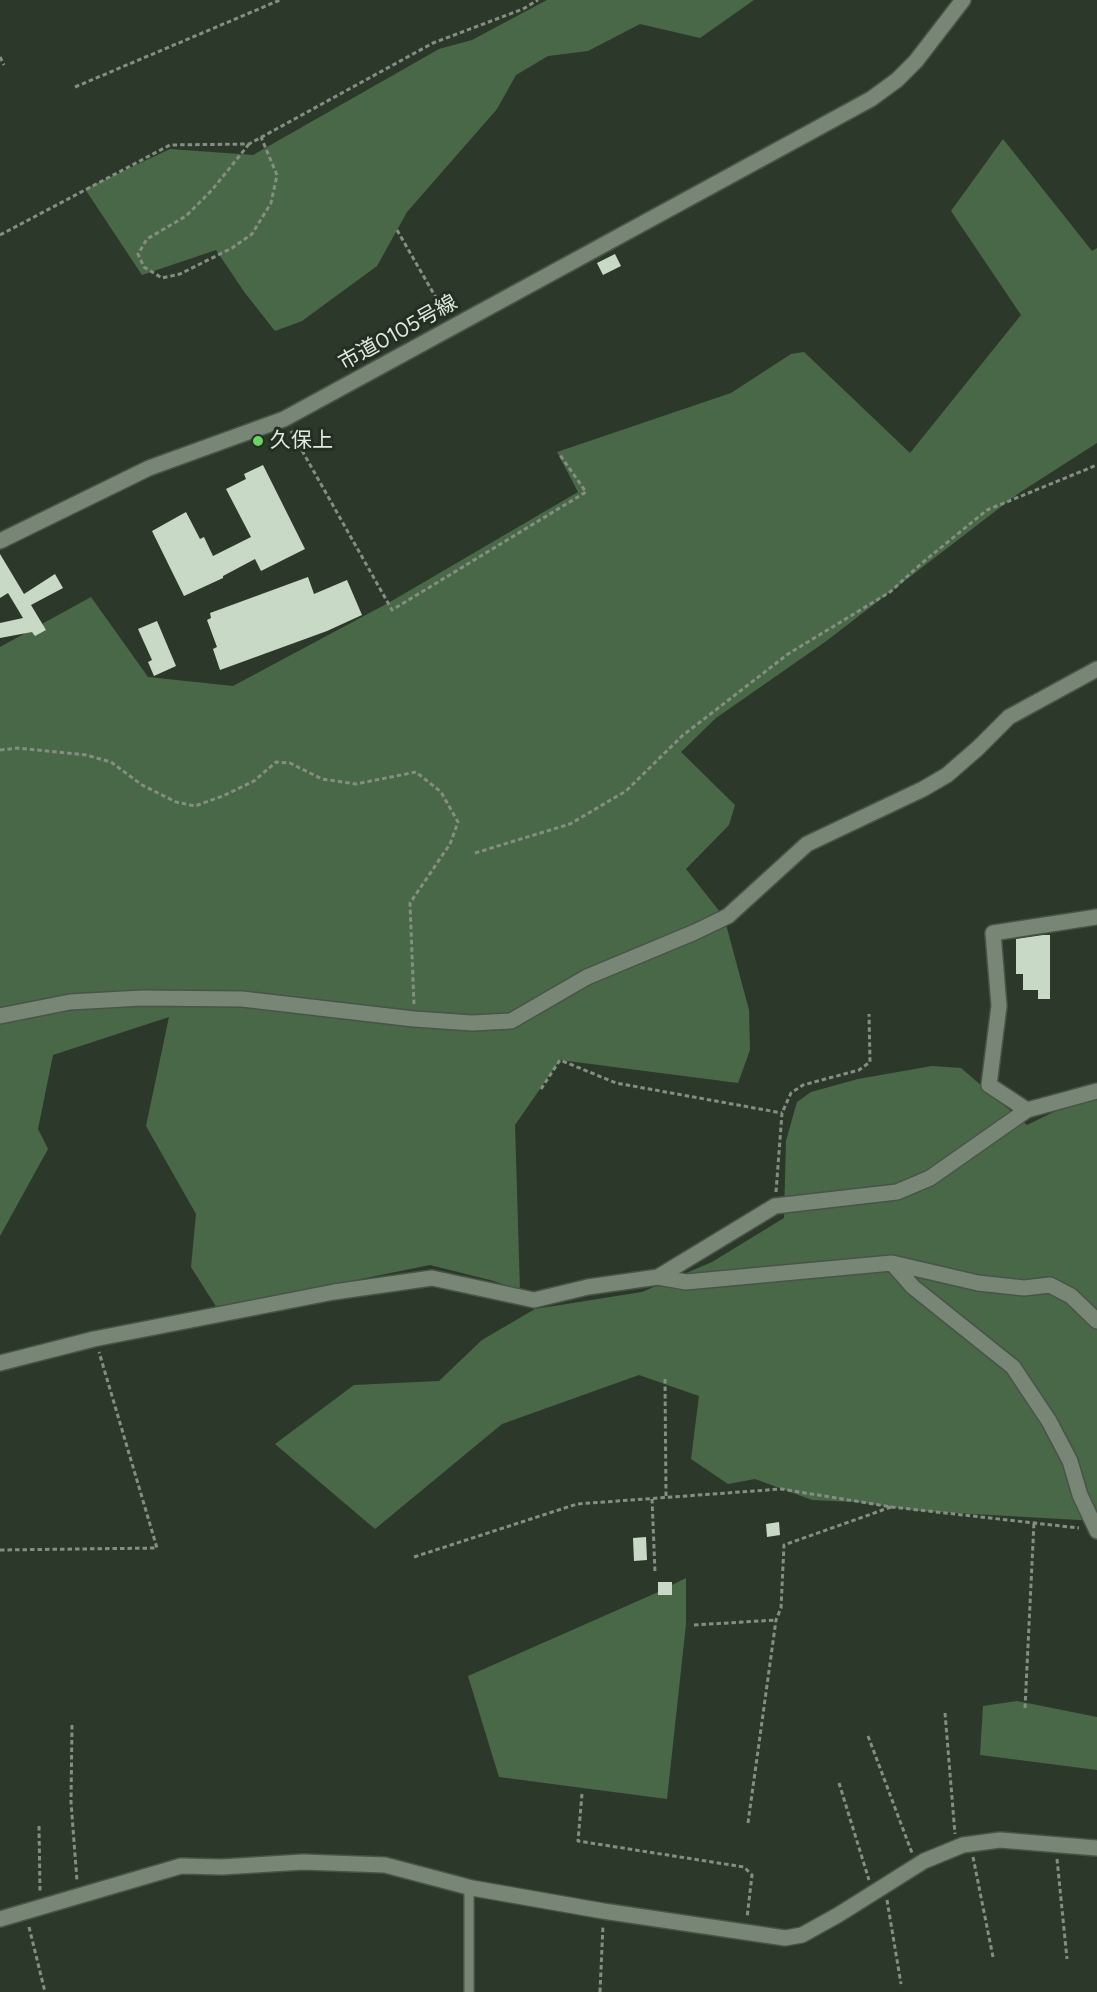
<!DOCTYPE html>
<meta charset="utf-8">
<style>
body{margin:0}
canvas{display:block;background:#2c392a}
</style>
<canvas width="1097" height="1992"></canvas>
<script>
const ctx = document.querySelector('canvas').getContext('2d');
ctx.lineJoin = 'round';
function paint(path, color) {
  ctx.fillStyle = color;
  ctx.fill(path, 'evenodd');
}
function poly(rows) {
  const path = new Path2D();
  for (const r of rows) {
    path.moveTo(r[0], r[1]);
    for (let i = 2; i < r.length; i += 2) path.lineTo(r[i], r[i + 1]);
  }
  return path;
}
function trace(path, color, width, dash) {
  ctx.strokeStyle = color;
  ctx.lineWidth = width;
  ctx.lineCap = dash ? 'butt' : 'round';
  ctx.setLineDash(dash || []);
  ctx.stroke(path);
}
function label(font, color, halo, rows, align = 'center') {
  ctx.font = font + ' Figtree,"Noto Sans JP",sans-serif';
  ctx.lineWidth = 6;
  ctx.setLineDash([]);
  ctx.textBaseline = 'middle';
  ctx.strokeStyle = halo;
  ctx.fillStyle = color;
  for (const [text, x, y, turn = 0] of rows) {
    ctx.save();
    ctx.translate(x, y);
    ctx.rotate((+turn || 0) * Math.PI / 180);
    ctx.textAlign = isNaN(turn) ? turn : align;
    if (halo) ctx.strokeText(text, 0, 0);
    ctx.fillText(text, 0, 0);
    ctx.restore();
  }
}
paint(poly([
 [547,0,754,0,700,38,640,24,588,51,548,56,516,75,497,109,407,212,377,266,302,321,275,331,245,293,216,250,142,275,85,189,170,149,253,155,439,49,472,40],
 [1003,139,1092,251,1097,248,1097,443,1019,493,825,642,716,718,681,752,735,805,729,825,686,869,724,917,749,1010,750,1050,738,1083,560,1060,515,1125,520,1291,494,1281,430,1265,217,1308,191,1267,196,1214,146,1126,169,1017,53,1055,38,1129,48,1149,0,1236,0,647,91,597,148,677,233,686,390,602,578,492,557,452,731,393,791,354,804,352,910,453,1021,315,951,211],
 [932,1066,961,1068,1027,1125,1072,1103,1097,1100,1097,1521,920,1511,856,1502,812,1500,755,1479,728,1484,691,1459,699,1396,639,1375,502,1424,375,1529,275,1444,354,1385,439,1381,482,1340,535,1309,642,1292,712,1262,784,1218,786,1141,797,1102,811,1092,858,1079],
 [686,1578,686,1624,667,1799,499,1777,468,1676,656,1593],
 [1017,1701,1097,1717,1097,1770,980,1755,983,1706]
]), '#496847');
paint(poly([
 [615,254,621,266,603,275,597,263],
 [263,465,305,549,261,571,255,559,223,576,223,578,184,596,152,531,186,512,200,539,204,537,213,556,251,537,226,489,246,479,244,474],
 [0,554,24,594,55,574,63,588,31,605,46,630,35,636,32,632,0,638,0,623,23,618,8,593,0,598],
 [308,577,314,594,347,580,362,615,327,631,220,670,213,649,217,647,207,620,211,618,210,613],
 [157,621,176,666,154,676,148,662,152,660,138,629],
 [1043,935,1050,935,1050,999,1038,999,1038,990,1023,990,1023,974,1016,974,1016,939],
 [779,1522,780,1535,767,1537,766,1524],
 [646,1537,647,1560,634,1561,633,1538],
 [658,1582,672,1582,672,1595,658,1595]
]), '#c8d9c6');
const lane = poly([
 [469,1887,469,1992]
]);
const street = poly([
 [0,1016,70,1002,142,998,242,999,414,1019,472,1023,511,1021,587,977,695,932,728,916,807,844,923,789,947,775,978,748,1009,717,1097,669],
 [1027,1110,989,1085,999,1006,993,933,1097,917],
 [892,1263,978,1283,1024,1288,1050,1285,1071,1296,1097,1321],
 [658,1277,775,1206,897,1192,930,1178,1027,1110,1097,1091],
 [0,1363,94,1339,334,1292,432,1278,534,1300,588,1287,658,1277,686,1282,892,1263,913,1287,1013,1367,1049,1421,1070,1461,1080,1495,1097,1531],
 [0,1919,181,1866,222,1867,303,1862,385,1865,472,1888,603,1911,785,1938,802,1935,838,1915,924,1861,963,1845,1000,1840,1097,1848]
]);
const secondary = poly([
 [0,541,149,468,284,419,871,99,897,80,916,61,963,0]
]);
trace(lane, '#495448', 12);
trace(street, '#495448', 18);
trace(secondary, '#495448', 18);
trace(poly([
 [0,57,4,65],
 [75,87,280,0],
 [249,144,212,190,186,216,147,239,138,254,144,267,162,278,180,274,232,248,252,234,271,203,277,175,261,137],
 [397,230,446,315],
 [0,235,170,145,249,144,433,43,523,9,538,0],
 [291,431,392,610,586,492,560,455],
 [0,750,18,748,86,755,111,762,142,785,176,802,195,806,223,796,254,781,276,762,290,763,322,779,356,784,416,772,441,792,458,822,450,844,410,903,414,1005],
 [475,853,570,824,626,791,682,736,788,654,890,592,922,563,987,510,1097,465],
 [541,1089,560,1060,616,1083,782,1113],
 [776,1192,782,1113,791,1093,803,1085,859,1070,870,1062,869,1014],
 [665,1379,666,1497],
 [652,1499,655,1572],
 [0,1550,157,1548,99,1352],
 [414,1557,577,1504,781,1489,892,1507,1079,1528],
 [694,1625,776,1620],
 [1025,1708,1034,1522],
 [945,1713,955,1834],
 [72,1725,71,1802,77,1881],
 [868,1736,912,1853],
 [839,1783,869,1880],
 [582,1794,578,1841,744,1867,752,1875,747,1918],
 [748,1823,776,1620,781,1608,784,1545,891,1507],
 [39,1826,40,1892],
 [973,1857,993,1957],
 [1057,1859,1067,1959],
 [887,1900,901,1984],
 [29,1927,45,1992],
 [600,1992,603,1925]
]), '#848e82', 3, [4.5, 3]);
trace(lane, '#778675', 9);
trace(street, '#778675', 15);
trace(secondary, '#778675', 15);
for (const [x, y, r, color] of [
 [258,441,6,"#6ad364"]
]) {
  const dot = new Path2D();
  dot.arc(x, y, r, 0, 2 * Math.PI);
  ctx.fillStyle = color;
  ctx.fill(dot);
  trace(dot, '#222f21', 2);
}
label('21px', '#e0e8df', '#222f21', [
 ["市道0105号線",398,333,-29]
]);
label('21px', '#e0e8df', '#222f21', [
 ["久保上",270,441]
], 'left');
</script>
